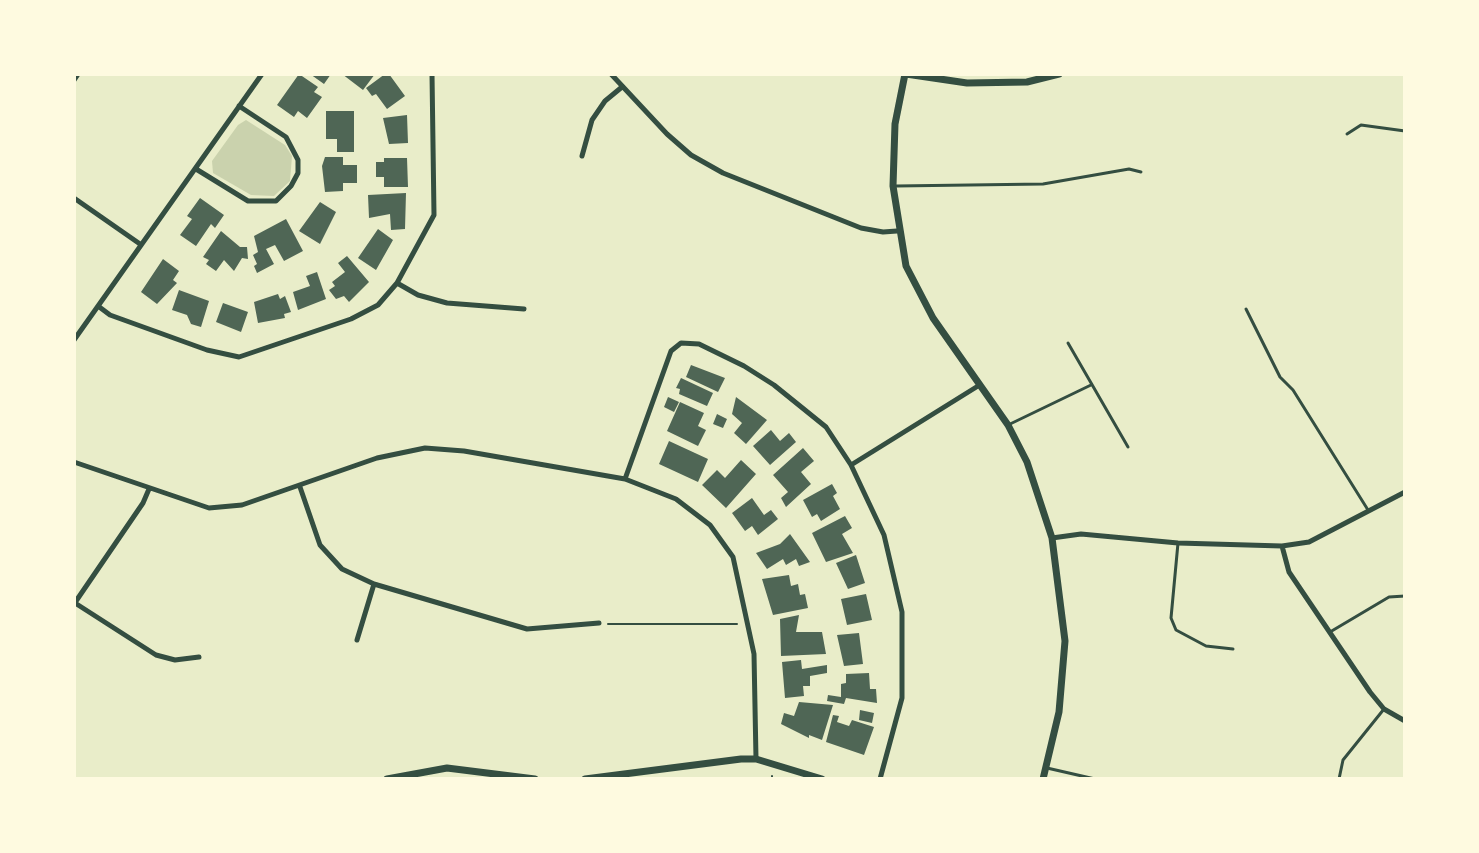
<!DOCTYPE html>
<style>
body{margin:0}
#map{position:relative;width:1479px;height:853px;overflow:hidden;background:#e9edc9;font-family:"Playfair Display",serif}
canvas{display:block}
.frame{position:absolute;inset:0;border:76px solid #fefae0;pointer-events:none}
</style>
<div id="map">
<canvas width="1479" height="853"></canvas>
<div class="frame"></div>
</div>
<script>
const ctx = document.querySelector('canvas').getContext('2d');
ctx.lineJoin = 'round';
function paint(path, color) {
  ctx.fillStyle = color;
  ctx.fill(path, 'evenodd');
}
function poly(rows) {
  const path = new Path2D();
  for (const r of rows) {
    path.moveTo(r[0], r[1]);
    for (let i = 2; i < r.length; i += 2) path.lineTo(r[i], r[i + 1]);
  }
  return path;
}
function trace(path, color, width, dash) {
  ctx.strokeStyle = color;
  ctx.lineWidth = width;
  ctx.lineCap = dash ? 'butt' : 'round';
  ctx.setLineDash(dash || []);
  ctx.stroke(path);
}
paint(poly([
 [246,120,285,145,292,156,290,181,274,196,251,195,213,173,212,161,238,125]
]), '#cad2ad');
paint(poly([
 [299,74,318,87,314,92,322,97,307,118,298,111,294,117,277,105],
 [310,74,331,74,324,84],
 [342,74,375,74,363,90],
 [385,74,389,74,405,96,387,109,376,94,372,96,366,88],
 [326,111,354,111,354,152,337,152,337,139,326,139],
 [407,115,408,143,389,144,383,118],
 [325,157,343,157,343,165,357,165,357,183,343,183,343,191,325,192,322,166],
 [384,158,407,158,408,187,384,187,384,177,376,177,376,162,384,162],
 [406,193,405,229,391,230,390,214,369,218,368,195],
 [200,198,224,215,215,228,211,224,196,246,180,235,192,219,187,216],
 [320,202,336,212,320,244,299,231],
 [286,219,303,251,284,261,275,245,266,249,274,264,257,273,254,266,257,264,253,255,258,252,254,236],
 [378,229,393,240,376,270,358,258],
 [221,231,240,247,247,247,248,259,242,258,234,271,224,260,216,271,206,264,209,260,203,257],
 [347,256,369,282,349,302,344,296,336,299,329,290,335,286,332,282,345,272,338,263],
 [163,259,179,271,173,280,177,283,157,304,141,292],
 [317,272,326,299,298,310,293,292,310,286,306,276],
 [179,290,209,301,201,327,191,324,187,315,172,310],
 [278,294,280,299,285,296,291,312,284,314,285,318,258,323,254,302],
 [223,303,248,312,241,332,216,322],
 [691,365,725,378,718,392,686,377],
 [681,378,713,393,707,406,679,394,680,389,676,388],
 [668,397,679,402,674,412,664,407],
 [736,397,767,420,746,444,734,433,742,423,732,414],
 [680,402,704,413,698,426,706,430,698,446,667,431],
 [717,414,727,419,723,428,713,424],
 [771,430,780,441,789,433,796,442,770,465,753,446],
 [669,441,708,459,698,482,659,464],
 [803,448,814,461,801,472,811,484,786,507,781,498,788,492,773,475],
 [741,460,756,474,726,508,702,485,717,470,725,478],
 [832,484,837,493,833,496,840,509,821,521,817,514,812,517,803,500],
 [752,498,764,515,771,510,778,519,758,535,752,526,745,531,732,513],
 [845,516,852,528,842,534,853,553,826,562,812,533],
 [790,534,810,562,799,566,796,559,786,565,783,559,767,569,756,553,780,544],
 [856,555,865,583,848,589,836,563],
 [789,575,791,586,798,584,800,595,805,594,808,608,773,615,762,579],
 [866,594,872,620,847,625,841,599],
 [799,615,796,632,822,632,826,654,781,656,780,619],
 [859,633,863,664,844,666,837,635],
 [801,660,802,669,827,665,827,673,810,676,810,686,803,686,804,696,785,698,782,662],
 [869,673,870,689,876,689,877,703,846,698,844,704,827,701,828,695,841,697,841,684,846,683,846,674],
 [799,702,833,705,822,740,809,735,809,738,781,724,784,713,794,716],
 [860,710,874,713,872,723,859,720],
 [833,715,839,716,837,722,849,726,852,720,874,727,864,755,826,742]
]), '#4f6655');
trace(poly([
 [608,624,737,624],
 [772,779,772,776]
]), '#344e41', 2);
trace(poly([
 [1347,134,1361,125,1405,131],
 [896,186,1043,184,1129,169,1141,172],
 [1246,309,1280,377,1293,390,1368,510],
 [1068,343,1128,447],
 [1008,425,1091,385],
 [1178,543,1171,618,1176,630,1206,646,1233,649],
 [1330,632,1389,597,1405,596],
 [1047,768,1095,779],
 [1339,779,1343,760,1384,709]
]), '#344e41', 3);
trace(poly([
 [611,74,667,134,691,155,723,173,861,228,883,232,897,231],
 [74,80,78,74],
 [582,156,592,120,605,101,622,87],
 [196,169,248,201,276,201,291,186,298,173,298,160,286,137,239,106],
 [74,198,140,244],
 [397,283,418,295,447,303,524,309],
 [98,306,110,315,207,350,239,357,351,319,378,305,397,283,434,215,432,74],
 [74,340,262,74],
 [74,462,209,508,242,505,377,458,425,448,464,451,625,479,676,499,710,525,733,557,754,654,756,759],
 [851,465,978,386],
 [625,479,671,351,681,343,699,344,744,366,774,385,826,427,851,465,884,535,902,612,902,698,880,779],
 [300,487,320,545,342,569,374,584,527,629,599,623],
 [1052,538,1081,534,1178,543,1282,546,1309,542,1405,492],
 [1282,546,1289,572,1370,692,1384,709,1405,721],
 [75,603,156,655,175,660,199,657],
 [74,604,143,503,149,489],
 [357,640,374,584]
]), '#344e41', 5);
trace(poly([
 [905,74,895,124,893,186,906,266,933,318,1008,425,1027,462,1052,538,1065,641,1059,712,1043,779],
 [906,74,967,83,1027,82,1059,74],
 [387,779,447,768,535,779],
 [585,779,741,759,756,759,822,779]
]), '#344e41', 7);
</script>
